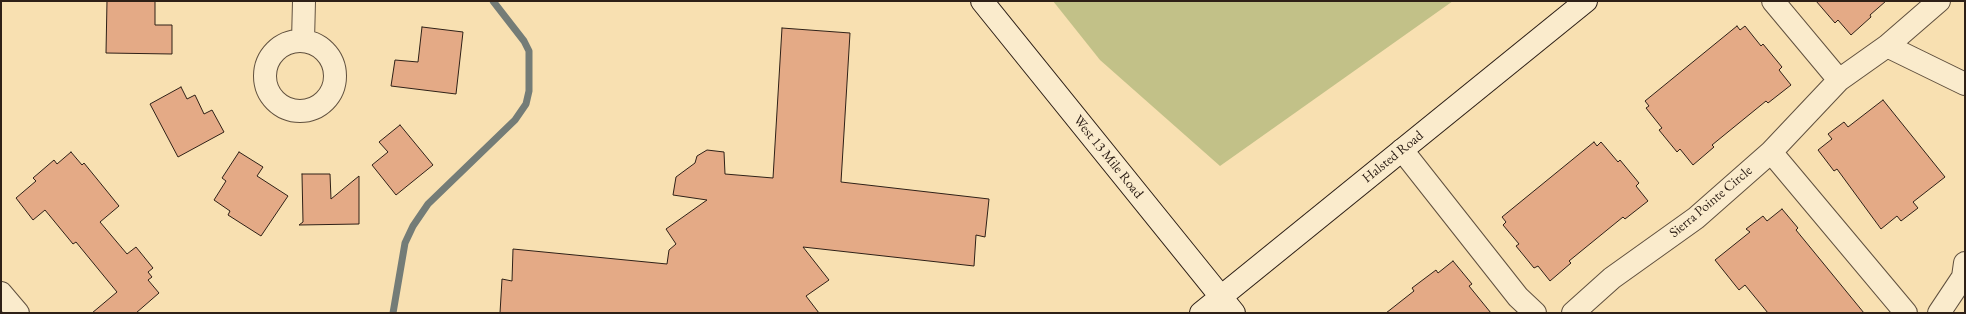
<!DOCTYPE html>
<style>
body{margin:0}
#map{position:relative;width:1966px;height:314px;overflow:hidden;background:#f8e0b1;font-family:"EB Garamond",serif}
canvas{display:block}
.frame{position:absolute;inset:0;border:2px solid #2e2017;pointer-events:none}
</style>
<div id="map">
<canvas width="1966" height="314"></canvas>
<div class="frame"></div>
</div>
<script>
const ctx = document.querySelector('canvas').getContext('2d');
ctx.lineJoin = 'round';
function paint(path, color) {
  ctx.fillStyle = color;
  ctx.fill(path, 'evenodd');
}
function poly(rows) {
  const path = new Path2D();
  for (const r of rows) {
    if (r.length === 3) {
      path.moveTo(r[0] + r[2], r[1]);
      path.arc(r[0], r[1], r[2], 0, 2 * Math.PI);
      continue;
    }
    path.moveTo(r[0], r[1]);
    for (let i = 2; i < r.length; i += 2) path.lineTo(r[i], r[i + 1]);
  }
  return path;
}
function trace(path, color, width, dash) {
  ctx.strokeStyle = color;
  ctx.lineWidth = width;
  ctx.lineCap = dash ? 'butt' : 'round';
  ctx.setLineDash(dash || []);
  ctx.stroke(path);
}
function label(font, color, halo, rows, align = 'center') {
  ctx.font = font + ' "EB Garamond",serif';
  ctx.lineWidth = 3.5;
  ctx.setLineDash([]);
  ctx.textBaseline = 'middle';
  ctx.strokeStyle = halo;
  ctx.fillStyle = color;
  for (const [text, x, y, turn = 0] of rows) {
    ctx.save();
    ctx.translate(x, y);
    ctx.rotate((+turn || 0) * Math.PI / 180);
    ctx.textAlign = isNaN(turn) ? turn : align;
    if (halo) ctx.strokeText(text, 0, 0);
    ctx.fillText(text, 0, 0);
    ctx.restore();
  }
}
paint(poly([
 [1053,1,1453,1,1220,166,1100,60]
]), '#c2c188');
trace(poly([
 [393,313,405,243,413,226,428,204,515,120,526,104,529,91,529,51,524,41,493,1]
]), '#747c77', 7);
const building = poly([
 [107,1,155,1,155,25,172,25,172,54,106,53,107,1],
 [1816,1,1886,1,1870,15,1871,17,1851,35,1838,20,1835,23,1816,1],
 [1737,26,1740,30,1745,26,1761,46,1763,44,1782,67,1779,70,1791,85,1768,103,1766,101,1712,145,1714,147,1693,165,1680,149,1677,152,1659,130,1662,128,1646,108,1649,106,1645,101,1737,26],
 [422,27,463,32,456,94,391,86,395,60,418,62,422,27],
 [782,28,850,33,841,182,989,199,985,237,976,235,974,266,803,247,829,280,806,296,819,313,500,313,502,279,512,281,513,249,667,264,669,250,676,244,666,229,707,200,673,195,676,177,695,163,697,156,707,150,724,152,725,174,773,178,782,28],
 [181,87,187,99,195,95,204,114,212,110,224,132,178,157,150,104,181,87],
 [1883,100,1945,177,1913,202,1918,208,1901,221,1897,216,1881,229,1837,169,1834,171,1818,150,1832,139,1828,134,1844,122,1848,127,1883,100],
 [400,125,433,165,396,195,372,165,388,152,379,142,400,125],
 [1594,142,1597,146,1601,142,1618,162,1620,160,1639,183,1636,186,1648,201,1625,219,1623,217,1569,261,1571,263,1550,281,1538,266,1534,268,1516,246,1519,244,1503,225,1506,222,1502,217,1594,142],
 [71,152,82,165,84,163,119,206,100,222,127,254,136,247,153,268,148,272,152,277,148,280,159,293,136,313,92,313,117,292,76,242,73,244,45,210,33,220,16,198,36,181,33,178,54,160,57,164,71,152],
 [239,152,263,167,257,176,288,196,261,236,228,215,230,211,214,200,226,181,222,178,239,152],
 [302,174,330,174,331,199,359,176,359,224,299,225,303,222,302,174],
 [1782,209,1798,228,1796,230,1864,313,1768,313,1745,285,1739,290,1715,260,1750,232,1746,229,1763,216,1767,221,1782,209],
 [1453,261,1472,284,1469,286,1491,313,1386,313,1414,291,1412,288,1436,270,1438,273,1453,261]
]);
paint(building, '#e4aa86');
trace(building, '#2e2017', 1);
const street = poly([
 [1773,1,1839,80],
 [303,41,304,1],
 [300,76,35],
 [1887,46,1965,84],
 [1402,150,1518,297,1535,313],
 [1771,152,1906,313],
 [1,293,18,313],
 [1573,313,1612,278,1696,218,1771,152,1839,80,1887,46,1939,1],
 [1939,313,1963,277,1965,263]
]);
const secondary = poly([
 [982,1,1234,313],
 [1201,313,1586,1]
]);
trace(street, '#60503e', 24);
trace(secondary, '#2e2017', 24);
trace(street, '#faebcc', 22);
trace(secondary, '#faebcc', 22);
label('14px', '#2e2017', '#faebcc', [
 ["West 13 Mile Road",1108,157,51],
 ["Halsted Road",1393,157,-39],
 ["Sierra Pointe Circle",1711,202,-40]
]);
</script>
